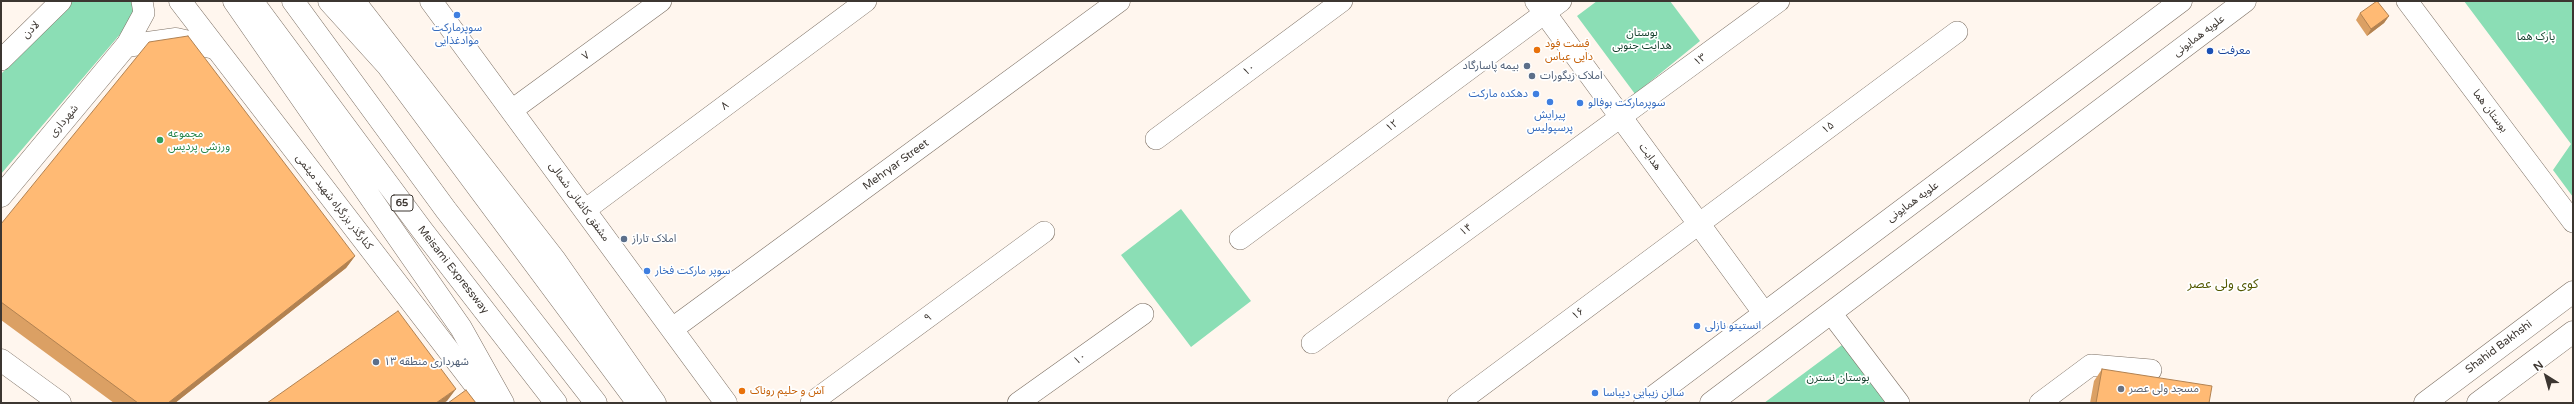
<!DOCTYPE html>
<meta charset="utf-8">
<style>
body{margin:0}
#map{position:relative;width:2574px;height:404px;overflow:hidden;background:#fff6ee;font-family:"Varela Round",sans-serif}
canvas{display:block}
.frame{position:absolute;inset:0;border:2px solid #3c3631;pointer-events:none}
.north{position:absolute;left:2526px;top:356px;width:40px;height:40px;-webkit-text-stroke:3px #fff;paint-order:stroke;rotate:323deg;font-size:11px;font-weight:700;line-height:16px;text-align:center;color:#3c3631}
.north::after{content:'';display:block;margin:auto;width:14px;height:18px;background:#3c3631;clip-path:polygon(50% 0,100% 100%,50% 72%,0 100%)}
</style>
<div id="map">
<canvas width="2574" height="404"></canvas>
<div class="frame"></div>
<div class="north">N</div>
</div>
<script>
const ctx = document.querySelector('canvas').getContext('2d');
ctx.lineJoin = 'round';
function paint(path, color) {
  ctx.fillStyle = color;
  ctx.fill(path, 'evenodd');
}
function poly(rows) {
  const path = new Path2D();
  for (const r of rows) {
    path.moveTo(r[0], r[1]);
    for (let i = 2; i < r.length; i += 2) path.lineTo(r[i], r[i + 1]);
  }
  return path;
}
function trace(path, color, width, dash) {
  ctx.strokeStyle = color;
  ctx.lineWidth = width;
  ctx.lineCap = dash ? 'butt' : 'round';
  ctx.setLineDash(dash || []);
  ctx.stroke(path);
}
function label(font, color, halo, rows, align = 'center') {
  ctx.font = font + ' "Varela Round","Noto Sans Arabic",sans-serif';
  ctx.lineWidth = 3.5;
  ctx.setLineDash([]);
  ctx.textBaseline = 'middle';
  ctx.strokeStyle = halo;
  ctx.fillStyle = color;
  for (const [text, x, y, turn = 0] of rows) {
    ctx.save();
    ctx.translate(x, y);
    ctx.rotate((+turn || 0) * Math.PI / 180);
    ctx.textAlign = isNaN(turn) ? turn : align;
    if (halo) ctx.strokeText(text, 0, 0);
    ctx.fillText(text, 0, 0);
    ctx.restore();
  }
}
paint(poly([
 [73,1,137,1,139,12,1,174,1,74],
 [1597,1,1670,1,1700,41,1635,94,1577,16],
 [2464,1,2573,1,2573,197,2553,170,2571,144],
 [1181,209,1251,301,1191,347,1121,255],
 [1842,345,1886,396,1884,403,1764,403]
]), '#8bdeb5');
const minor = poly([
 [2407,1,2573,222],
 [126,46,144,13,142,1],
 [1,60,61,1],
 [512,110,661,1],
 [1156,139,1342,1],
 [585,210,866,1],
 [1240,239,1561,1],
 [1831,313,1899,403],
 [1312,343,1779,1],
 [811,403,1044,232],
 [1018,403,1143,314],
 [1458,403,1957,32],
 [2040,403,2091,365,2151,370]
]);
const tertiary = poly([
 [431,1,726,403],
 [1536,1,1764,313],
 [1,196,126,46,176,39,215,48],
 [672,329,1119,1],
 [1,360,60,403],
 [2425,403,2573,292],
 [2478,403,2573,332]
]);
const secondary = poly([
 [1645,403,2181,1],
 [1711,403,2245,1]
]);
const primary = poly([
 [180,1,489,403],
 [354,1,555,260,655,403]
]);
const trunk = poly([
 [234,1,461,328,503,403],
 [252,1,422,230,556,403],
 [293,1,446,210,596,403],
 [329,1,387,65,638,403]
]);
trace(minor, '#7c6f63', 22);
trace(tertiary, '#7c6f63', 23);
trace(secondary, '#7c6f63', 23);
trace(primary, '#7c6f63', 23);
trace(trunk, '#7c6f63', 23);
trace(minor, '#fff', 21);
trace(tertiary, '#fff', 22);
trace(secondary, '#fff', 22);
trace(primary, '#fff', 22);
trace(trunk, '#fff', 22);
paint(poly([
 [2360,13,2389,16,2384,23,2367,36,2356,20],
 [1,224,355,256,346,268,175,403,114,403,1,320],
 [2102,369,2209,403,2090,403,2094,381]
]), '#dba064');
paint(poly([
 [2389,16,2384,23,2367,36,2371,29],
 [355,256,346,268,175,403,168,403],
 [456,389,447,401,444,403,436,403]
]), '#b28251');
const building = poly([
 [2377,1,2389,16,2371,29,2360,13,2377,1],
 [188,36,355,256,168,403,138,403,1,302,1,224,149,42,188,36],
 [398,311,456,389,436,403,267,403,398,311],
 [2102,369,2212,386,2209,403,2096,403,2102,369],
 [466,390,476,403,448,403,466,390]
]);
paint(building, '#ffba74');
trace(building, '#b28251', 1);
for (const [x, y, r, color] of [
 [457,15,4,"#3f7fe0"],
 [1537,50,4,"#e8710a"],
 [2210,51,4,"#1a4fb4"],
 [1527,66,4,"#5c6f8a"],
 [1532,76,4,"#5c6f8a"],
 [1536,94,4,"#3f7fe0"],
 [1550,102,4,"#3f7fe0"],
 [1580,103,4,"#3f7fe0"],
 [160,140,4,"#2e9e5b"],
 [624,239,4,"#5c6f8a"],
 [647,271,4,"#3f7fe0"],
 [1697,326,4,"#3f7fe0"],
 [376,362,4,"#5c6f8a"],
 [2121,389,4,"#6b7280"],
 [742,391,4,"#e8710a"],
 [1595,393,4,"#3f7fe0"]
]) {
  const dot = new Path2D();
  dot.arc(x, y, r, 0, 2 * Math.PI);
  ctx.fillStyle = color;
  ctx.fill(dot);
  trace(dot, '#fff', 1.5);
}
for (const [x, y, w] of [
 [402,203,22]
]) {
  const box = new Path2D();
  box.roundRect(x - w / 2, y - 8, w, 16, 3);
  ctx.fillStyle = '#fff';
  ctx.fill(box);
  trace(box, '#3c3631', 1);
}
label('bold 10px', '#3c3631', null, [
 ["65",402,203]
]);
label('11px', '#366cbe', '#fff', [
 ["سوپرمارکت",457,28,"center"],
 ["موادغذایی",457,41,"center"],
 ["دهکده مارکت",1528,94,"right"],
 ["سوپرمارکت بوفالو",1588,103],
 ["پیرایش",1550,115,"center"],
 ["پرسپولیس",1550,128,"center"],
 ["سوپر مارکت فخار",655,271],
 ["انستیتو نازلی",1705,326],
 ["سالن زیبایی دیباسا",1603,393]
], 'left');
label('11px', '#3c3631', '#fff', [
 ["لادن",31,30,-44],
 ["علویه همایونی",2199,36,-37],
 ["۷",586,56,-36],
 ["۱۳",1700,60,-37],
 ["۱۰",1249,70,-37],
 ["۸",725,106,-37],
 ["بوستان هما",2490,111,53],
 ["شهرداری",64,121,-50],
 ["۱۲",1392,126,-37],
 ["۱۵",1828,128,-37],
 ["هدایت",1650,157,54],
 ["Mehryar Street",896,165,-36],
 ["کنارگذر بزرگراه شهید میثمی",334,202,52],
 ["مشفق کاشانی شمالی",579,202,54],
 ["علویه همایونی",1913,202,-36],
 ["۱۴",1466,230,-36],
 ["Meisami Expressway",453,270,52],
 ["۱۶",1578,314,-37],
 ["۹",928,318,-36],
 ["Shahid Bakhshi",2499,347,-37],
 ["۱۰",1080,359,-36]
]);
label('11px', '#133e2b', '#fff', [
 ["بوستان",1642,33],
 ["هدایت جنوبی",1642,46],
 ["پارک هما",2536,37],
 ["بوستان نسترن",1838,378]
]);
label('11px', '#c56008', '#fff', [
 ["فست فود",1545,44],
 ["دایی عباس",1545,57],
 ["آش و حلیم روناک",750,391]
], 'left');
label('11px', '#164399', '#fff', [
 ["معرفت",2218,51]
], 'left');
label('11px', '#4e5e75', '#fff', [
 ["بیمه پاسارگاد",1519,66,"right"],
 ["املاک زیگورات",1540,76],
 ["املاک تاراز",632,239],
 ["شهرداری منطقه ۱۳",384,362]
], 'left');
label('11px', '#27864d', '#fff', [
 ["مجموعه",168,134],
 ["ورزشی پردیس",168,147]
], 'left');
label('11px', '#5b616d', '#fff', [
 ["مسجد ولی عصر",2129,389]
], 'left');
label('13px', '#525800', '#fff', [
 ["کوی ولی عصر",2223,285]
]);
</script>
